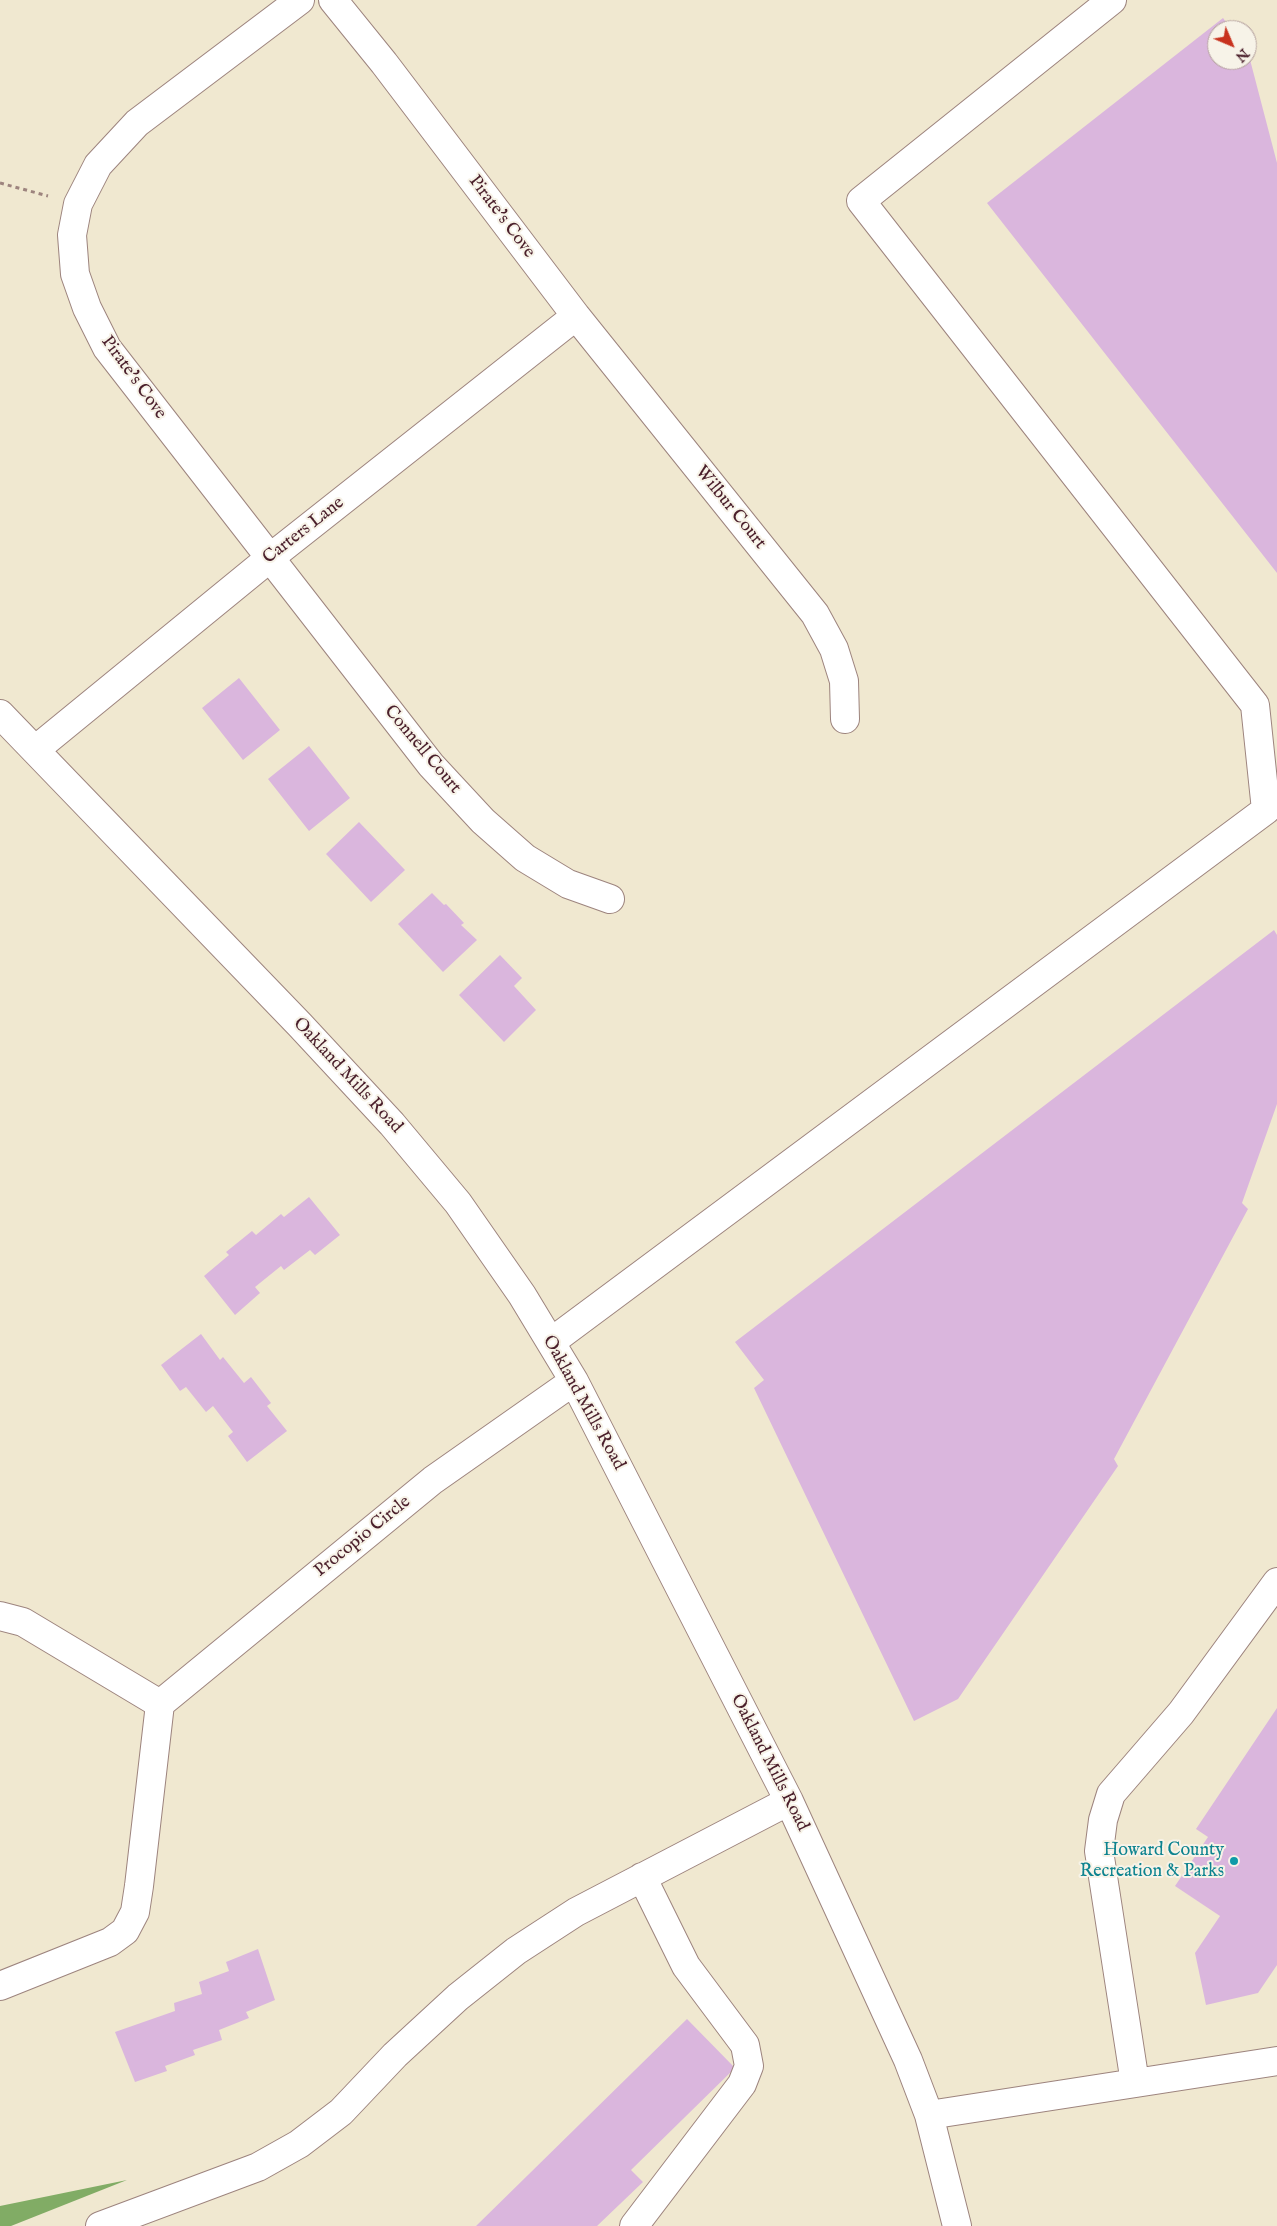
<!DOCTYPE html>
<style>
body{margin:0}
#map{position:relative;width:1277px;height:2226px;overflow:hidden;background:#f0e8d0;font-family:"IM FELL English",serif}
canvas{display:block}
.north{position:absolute;left:1207px;top:20px;width:50px;height:50px;box-sizing:border-box;background:#f7f3e8;border:1px solid #b29e9c;border-radius:50%;rotate:135deg;font-size:14px;font-weight:700;line-height:20px;text-align:center;color:#4a1f2b}
.north::after{content:'';display:block;margin:auto;width:18px;height:22px;background:#c8321e;clip-path:polygon(50% 0,100% 100%,50% 72%,0 100%)}
</style>
<div id="map">
<canvas width="1277" height="2226"></canvas>
<div class="north">N</div>
</div>
<script>
const ctx = document.querySelector('canvas').getContext('2d');
ctx.lineJoin = 'round';
function paint(path, color) {
  ctx.fillStyle = color;
  ctx.fill(path, 'evenodd');
}
function poly(rows) {
  const path = new Path2D();
  for (const r of rows) {
    path.moveTo(r[0], r[1]);
    for (let i = 2; i < r.length; i += 2) path.lineTo(r[i], r[i + 1]);
  }
  return path;
}
function trace(path, color, width, dash) {
  ctx.strokeStyle = color;
  ctx.lineWidth = width;
  ctx.lineCap = dash ? 'butt' : 'round';
  ctx.setLineDash(dash || []);
  ctx.stroke(path);
}
function label(font, color, halo, rows, align = 'center') {
  ctx.font = font + ' "IM FELL English",serif';
  ctx.lineWidth = 4;
  ctx.setLineDash([]);
  ctx.textBaseline = 'middle';
  ctx.strokeStyle = halo;
  ctx.fillStyle = color;
  for (const [text, x, y, turn = 0] of rows) {
    ctx.save();
    ctx.translate(x, y);
    ctx.rotate((+turn || 0) * Math.PI / 180);
    ctx.textAlign = isNaN(turn) ? turn : align;
    if (halo) ctx.strokeText(text, 0, 0);
    ctx.fillText(text, 0, 0);
    ctx.restore();
  }
}
paint(poly([
 [127,2180,11,2226,0,2226,0,2206]
]), '#81ac65');
paint(poly([
 [1223,18,1232,30,1217,30,1217,60,1247,60,1248,52,1277,163,1277,573,987,203],
 [239,678,280,730,243,760,202,708],
 [309,746,350,798,309,831,268,779],
 [359,822,405,870,371,902,326,854],
 [432,893,444,905,446,904,464,923,461,925,477,940,443,972,398,924],
 [1274,930,1277,935,1277,1104,1242,1203,1248,1209,1114,1459,1118,1466,958,1699,914,1721,754,1388,764,1380,735,1342],
 [500,955,522,978,514,986,536,1010,504,1042,459,995],
 [309,1197,340,1235,315,1255,310,1250,284,1270,281,1266,255,1287,260,1293,235,1315,204,1276,229,1255,226,1252,252,1231,256,1235,281,1214,284,1217],
 [201,1334,220,1360,223,1357,244,1383,251,1377,271,1403,267,1406,287,1431,247,1462,228,1436,233,1432,213,1406,206,1412,186,1387,180,1391,161,1365],
 [1277,1708,1277,1965,1258,1993,1206,2005,1195,1953,1220,1916,1175,1886,1208,1837,1196,1829],
 [258,1949,275,2000,246,2012,249,2018,219,2030,222,2040,193,2050,195,2055,165,2066,167,2071,135,2082,115,2032,175,2011,174,2003,202,1994,199,1982,229,1971,226,1962],
 [687,2019,735,2068,631,2170,643,2182,597,2226,476,2226]
]), '#dab6dd');
const minor = poly([
 [300,0,137,123,98,165,78,204,72,235,75,274,87,308,107,348,431,765,483,821,525,858,568,884,610,899],
 [333,0,384,63,576,316,815,614,834,649,844,681,845,719],
 [0,714,300,1025,392,1124,458,1203,522,1295,574,1381,789,1801,908,2060,929,2115,957,2226],
 [35,750,271,557,576,316],
 [551,1342,1266,810,1255,705,861,201,1112,0],
 [0,1616,23,1622,160,1704],
 [0,1986,110,1942,125,1931,135,1912,139,1886,160,1704,433,1480,574,1381],
 [1135,2083,1099,1851,1103,1820,1111,1794,1181,1713,1277,1582],
 [929,2115,1277,2061],
 [100,2226,258,2167,299,2144,341,2112,395,2055,458,1997,516,1951,576,1912,789,1801],
 [634,2226,742,2084,749,2066,745,2045,686,1966,642,1877]
]);
trace(minor, '#9d847e', 30);
trace(poly([
 [0,183,48,196]
]), '#9d847e', 3, [4, 4]);
trace(minor, '#fff', 28);
for (const [x, y, r, color] of [
 [1234,1861,5,"#0f9aa8"]
]) {
  const dot = new Path2D();
  dot.arc(x, y, r, 0, 2 * Math.PI);
  ctx.fillStyle = color;
  ctx.fill(dot);
  trace(dot, '#f7f3e8', 2);
}
label('18px', '#4a1f2b', '#f7f3e8', [
 ["Pirate's Cove",501,217,53],
 ["Pirate's Cove",133,378,54],
 ["Wilbur Court",730,508,51],
 ["Carters Lane",304,531,-38],
 ["Connell Court",422,750,50],
 ["Oakland Mills Road",347,1076,47],
 ["Oakland Mills Road",583,1403,61],
 ["Procopio Circle",363,1537,-39],
 ["Oakland Mills Road",769,1763,63]
]);
label('18px', '#0d838f', '#f7f3e8', [
 ["Howard County",1224,1851],
 ["Recreation & Parks",1224,1872]
], 'right');
</script>
